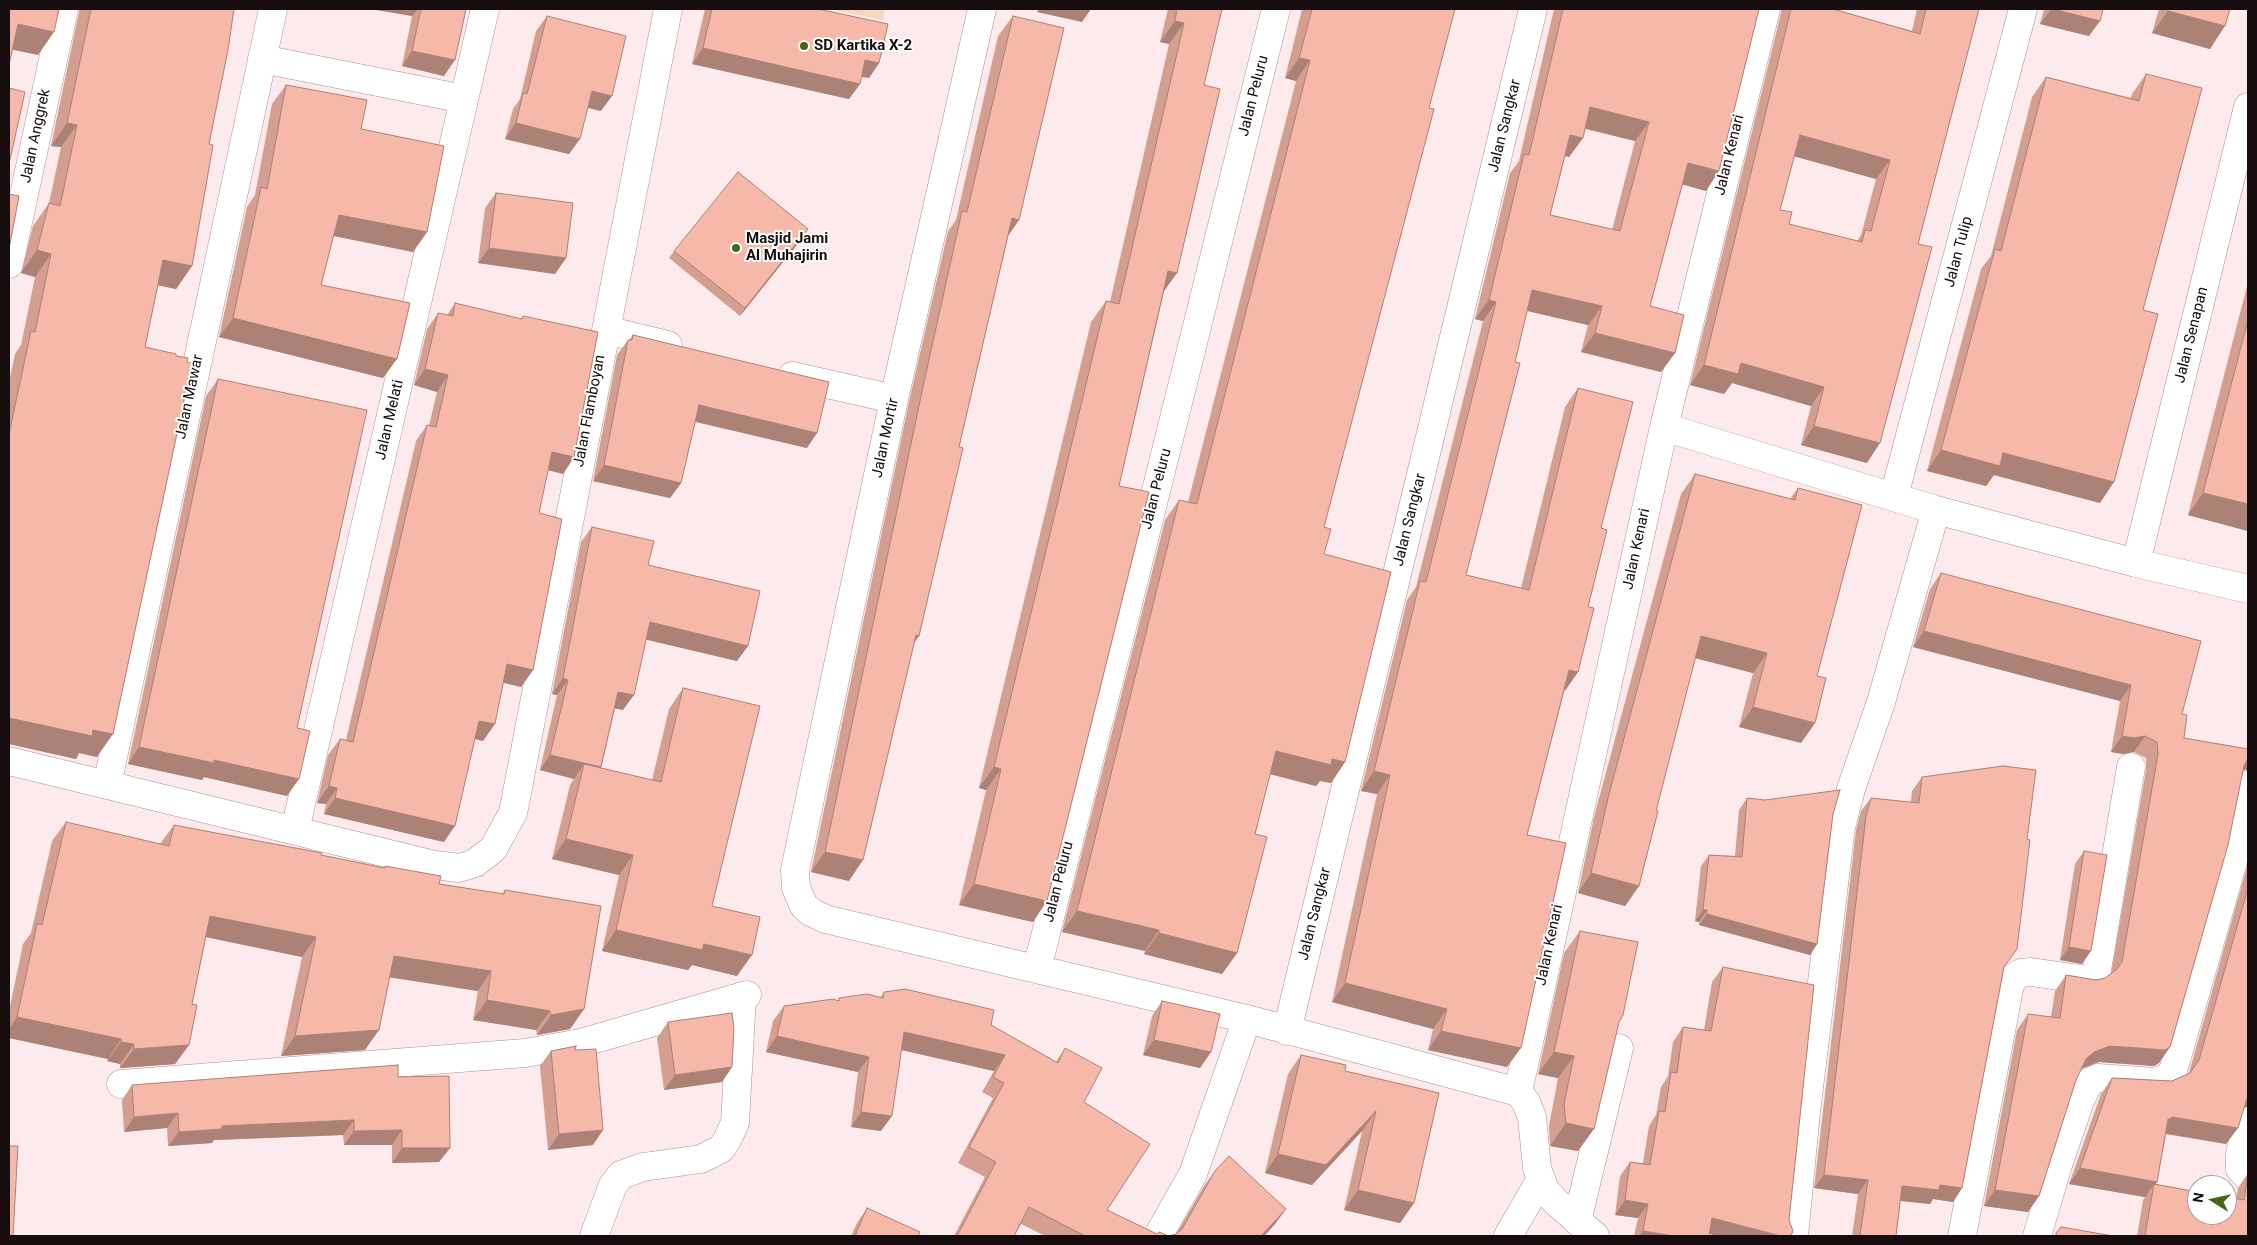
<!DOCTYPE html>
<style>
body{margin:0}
#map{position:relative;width:2257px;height:1245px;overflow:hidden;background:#fdeaec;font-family:Roboto,sans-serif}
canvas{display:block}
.frame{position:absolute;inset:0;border:10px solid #170d0e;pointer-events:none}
.north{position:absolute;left:2187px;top:1175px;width:50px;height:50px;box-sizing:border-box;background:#fff;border:1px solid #a29e9f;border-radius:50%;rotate:280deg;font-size:14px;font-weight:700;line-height:20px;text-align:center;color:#170d0e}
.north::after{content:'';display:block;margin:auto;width:18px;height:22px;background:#45651b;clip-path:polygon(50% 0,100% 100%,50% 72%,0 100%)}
</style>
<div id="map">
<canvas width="2257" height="1245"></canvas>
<div class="frame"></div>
<div class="north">N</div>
</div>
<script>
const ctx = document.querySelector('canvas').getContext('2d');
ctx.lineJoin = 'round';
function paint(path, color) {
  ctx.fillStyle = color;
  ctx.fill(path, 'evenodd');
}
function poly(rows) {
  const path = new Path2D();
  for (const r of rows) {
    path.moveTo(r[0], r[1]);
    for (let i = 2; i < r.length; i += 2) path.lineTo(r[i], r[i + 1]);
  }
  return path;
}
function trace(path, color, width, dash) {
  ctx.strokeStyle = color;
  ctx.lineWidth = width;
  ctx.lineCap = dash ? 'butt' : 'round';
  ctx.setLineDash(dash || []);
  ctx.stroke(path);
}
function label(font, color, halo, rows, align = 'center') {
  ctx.font = font + ' Roboto,sans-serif';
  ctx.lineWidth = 4;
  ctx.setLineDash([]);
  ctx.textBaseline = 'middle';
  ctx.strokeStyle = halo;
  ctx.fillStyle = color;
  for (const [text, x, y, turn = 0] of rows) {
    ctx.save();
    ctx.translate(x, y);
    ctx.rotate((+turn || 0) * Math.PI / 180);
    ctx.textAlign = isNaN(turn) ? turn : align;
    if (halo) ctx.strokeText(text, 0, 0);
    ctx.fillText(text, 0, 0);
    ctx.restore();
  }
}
paint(poly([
 [831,9,885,9,883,20]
]), '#f7d6be');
const street = poly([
 [982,9,894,399,795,870,796,888,804,906,811,912,825,919,1247,1019,1518,1092,1526,1102,1532,1117,1537,1168,1545,1190,1556,1202,1595,1236],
 [262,59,464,99],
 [9,264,64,9],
 [606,330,668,345],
 [792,376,894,399],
 [1664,427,1936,510,2136,563,2248,589],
 [1894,496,2023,9],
 [2136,563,2248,107],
 [9,761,435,865,459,868,475,863,493,849,513,813,668,9],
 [107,785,273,9],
 [295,830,485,9],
 [1037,969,1276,9],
 [1287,1031,1533,9],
 [121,1084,525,1053,581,1043,747,995],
 [1518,1092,1664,427,1766,9],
 [2248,1122,2240,1154,2240,1169,2248,1177],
 [1577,1221,1619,1048],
 [594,1236,613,1185,621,1175,643,1167,701,1159,721,1149,727,1140,735,1123,742,996],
 [1158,1236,1193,1174,1247,1019],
 [1508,1236,1541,1179],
 [1794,1236,1806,1112,1841,827,1851,789,1881,702,1936,510],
 [1962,1236,2010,984,2015,977,2021,973,2031,972,2087,980,2093,977,2097,970,2131,767],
 [2037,1236,2058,1165,2080,1101,2089,1082,2098,1078,2156,1082,2167,1078,2173,1071,2232,865,2248,785]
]);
trace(street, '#ae9194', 29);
trace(street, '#fff', 28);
paint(poly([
 [79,9,234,9,209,144,192,266,176,289,158,285,145,347,97,757,79,753,76,759,9,744,9,382,15,354,21,345,35,277,21,273,33,226,49,203,61,147,51,146,79,12],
 [371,9,466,9,444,76,402,66,412,16],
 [705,9,818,9,879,63,869,78,861,77,860,84,849,99,692,64],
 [1168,9,1222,9,1204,85,1164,292,1119,486,1033,922,959,905,986,790,979,788,1091,322,1106,301,1110,302,1169,44,1160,42],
 [1302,9,1455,9,1429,108,1324,527,1324,554,1345,762,1331,783,1320,781,1316,786,1270,774,1255,834,1237,953,1222,974,1144,954,1145,951,1062,932,1165,520,1179,500,1188,502,1296,81,1285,78],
 [1554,9,1759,9,1706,191,1682,184,1650,306,1675,353,1661,372,1581,352,1588,325,1527,311,1515,362,1466,575,1521,588,1565,407,1578,388,1601,528,1578,672,1564,692,1527,835,1507,1067,1428,1050,1433,1029,1332,1002,1377,794,1361,791,1407,600,1416,587,1483,321,1475,319,1510,173,1519,161],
 [1585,129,1635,141,1612,230,1550,215,1565,156,1569,157,1583,138],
 [1781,9,1833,9,1912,31,1917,9,1979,9,1918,244,1867,463,1801,445,1811,406,1732,383,1724,394,1690,385,1781,13],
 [1794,156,1876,179,1861,235,1857,241,1789,224,1780,210],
 [2044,9,2103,9,2089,36,2040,24],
 [2159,9,2230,9,2210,49,2152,33],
 [547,16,601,111,588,108,569,154,505,139,513,109,520,99,536,31],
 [1013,16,1019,220,1008,236,959,447,919,636,914,643,849,881,811,872,909,402,948,231,956,220,998,36],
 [2146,74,2143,310,2100,503,1994,475,1986,486,1927,471,1981,269,1991,256,2032,97,2046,77,2131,98,2132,94],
 [286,85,361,129,427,232,413,252,333,236,321,285,383,378,219,337,247,207,255,195,272,104],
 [496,193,566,258,555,274,478,263,485,208],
 [803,237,740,316,669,258,674,251],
 [2248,282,2248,531,2188,515],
 [455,303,521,319,523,316,574,457,563,474,548,470,539,513,533,670,521,687,503,682,483,741,475,739,444,842,324,814,326,804,317,803,328,755,340,739,346,740,416,441,427,425,429,426,437,392,414,385,427,329,438,313,447,315],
 [633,335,807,448,695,422,681,483,670,498,593,481,617,355,628,340,629,340],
 [218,379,297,728,287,796,204,777,202,780,128,764,206,396],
 [1695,474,1790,499,1798,488,1817,676,1815,723,1801,743,1739,727,1753,673,1695,658,1656,811,1639,886,1625,906,1578,893,1594,817,1681,494],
 [592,527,648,565,748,646,737,661,646,639,623,710,615,708,601,768,652,780,669,709,683,688,712,906,737,976,692,965,688,970,602,951,619,875,552,859,570,785,574,779,540,770,557,695,552,694,581,542],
 [1941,573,2182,714,2184,738,2248,749,2248,770,2243,770,2170,1047,2159,1063,2154,1066,2099,1062,2082,1068,2076,1080,2039,1196,2028,1212,1984,1206,2017,1030,2028,1014,2051,1017,2055,991,2066,975,2096,980,2105,978,2111,974,2146,770,2146,758,2134,752,2123,754,2111,752,2120,701,1913,647,1930,589],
 [1922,777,2004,968,1962,1188,1953,1202,1933,1199,1930,1204,1900,1201,1896,1236,1852,1236,1858,1194,1814,1188,1856,830,1861,811,1871,798,1911,802,1912,791],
 [1747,798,1833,814,1817,944,1810,955,1699,925,1699,922,1695,921,1701,866,1709,855,1735,856,1739,810],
 [66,822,160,844,174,825,384,868,385,866,439,884,502,894,505,890,584,1009,570,1029,537,1035,536,1030,473,1020,478,991,390,977,365,1050,281,1056,302,957,206,937,192,1004,189,1045,175,1064,120,1068,120,1064,107,1061,108,1059,9,1038,9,1011,23,944,31,933,52,841],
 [2084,851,2082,964,2060,960,2075,864],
 [2248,863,2248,1107,2244,1107,2226,1144,2166,1134,2157,1182,2155,1184,2236,1199,2238,1188,2248,1173,2248,1236,2137,1236,2143,1200,2145,1197,2069,1184,2101,1094,2112,1078,2172,1081,2189,1073],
 [1580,931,1619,1022,1578,1151,1550,1146,1549,1126,1558,1078,1538,1074,1564,953],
 [1723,967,1709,1236,1634,1236,1638,1218,1615,1215,1620,1176,1630,1162,1643,1163,1649,1126,1656,1115,1661,1087,1668,1076,1673,1042,1683,1027,1704,1030,1712,982],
 [884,992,991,1025,1056,1062,1065,1048,1084,1102,1107,1210,1157,1234,1169,1236,1176,1234,1204,1186,1215,1171,1275,1224,1264,1236,1045,1236,1021,1224,1014,1236,954,1236,985,1177,958,1163,993,1098,982,1092,994,1071,901,1050,881,1131,851,1127,858,1072,766,1052,773,1021,784,1006,838,1000,839,998,880,998],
 [1162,1001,1211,1052,1200,1068,1143,1055,1152,1016],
 [668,1022,732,1067,722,1082,664,1090,657,1038],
 [575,1050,593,1145,548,1150,540,1066,551,1051],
 [1301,1055,1345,1071,1439,1093,1414,1203,1400,1223,1344,1210,1362,1131,1312,1185,1265,1173,1288,1074],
 [398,1077,450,1148,439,1162,392,1163,392,1145,344,1145,343,1135,214,1140,212,1143,168,1146,167,1128,124,1132,122,1100,132,1085],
 [867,1208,918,1236,851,1236,857,1223]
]), '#d49e90');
paint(poly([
 [371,9,418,9,412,16],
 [1039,9,1091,9,1082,22,1037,12],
 [2051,9,2053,9,2100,21,2089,36,2040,24],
 [2168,11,2225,26,2210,49,2152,33],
 [1175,21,1184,23,1169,44,1160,42],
 [18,24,54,32,38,55,9,49],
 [703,48,860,84,849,99,692,64],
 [412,51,455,60,444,76,402,66],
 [1299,58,1310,60,1296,81,1285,78],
 [865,60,879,63,869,78,855,75],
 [592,91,612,96,601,111,581,106],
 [1590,107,1649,122,1635,141,1576,126],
 [67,123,77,125,61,147,51,146],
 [516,123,580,139,569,154,505,139],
 [1570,135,1583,138,1569,157,1556,154],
 [1800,135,1890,160,1876,179,1786,154],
 [1688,163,1719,171,1706,191,1674,182],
 [339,215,427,232,413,252,325,234],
 [1012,218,1019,220,1004,241],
 [808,229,803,237,740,316,745,308],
 [489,248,566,258,555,274,478,263],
 [37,250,51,254,35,277,21,273],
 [163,260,192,266,176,289,147,283],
 [1168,271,1177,273,1162,294],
 [1532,290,1602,306,1588,325,1519,309],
 [1489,300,1496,302,1483,321,1475,319],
 [233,318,397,359,383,378,219,337],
 [1595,333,1675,353,1661,372,1581,352],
 [1741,363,1824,387,1811,406,1732,383,1724,394,1690,385,1704,365],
 [425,369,448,375,437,392,414,385],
 [699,405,817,433,807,448,689,420],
 [1814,426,1880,443,1867,463,1801,445],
 [1941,450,2003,453,2114,482,2100,503,1994,475,1986,486,1927,471],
 [552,452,574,457,563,474,540,468],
 [604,465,681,483,670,498,593,481],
 [2203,493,2248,504,2248,531,2188,515],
 [650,622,748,646,737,661,639,638],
 [1924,631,2131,685,2120,701,1913,647],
 [916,635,919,636,904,656],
 [1701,636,1767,653,1753,673,1687,656],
 [507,664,533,670,521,687,496,681],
 [1569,670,1578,672,1564,692],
 [563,678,568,680,557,695,552,694],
 [618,692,634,695,623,710,608,707],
 [1753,707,1815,723,1801,743,1739,727],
 [9,718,93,730,113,734,97,757,79,753,76,759,9,744],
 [479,721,495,724,483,741,468,737],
 [2122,736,2145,736,2134,752,2123,754,2111,752],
 [139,747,214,760,299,779,287,796,204,777,202,780,128,764],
 [1276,751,1332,759,1345,762,1331,783,1320,781,1316,786,1262,772],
 [550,755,601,767,590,782,584,764,574,779,540,770],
 [2248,758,2248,770,2243,770,2236,775],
 [994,767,1001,769,986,790,979,788],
 [1374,771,1390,775,1377,794,1361,791],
 [329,786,337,788,326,804,317,803],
 [335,798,455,826,444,842,324,814],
 [566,839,633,855,619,875,552,859],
 [825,852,863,860,849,881,811,872],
 [1591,873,1639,886,1625,906,1578,893],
 [974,884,1047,901,1033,922,959,905],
 [1703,910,1707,910,1699,922,1695,921],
 [1077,911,1159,930,1145,951,1062,932],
 [1707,914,1817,944,1810,955,1699,925],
 [210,916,316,937,302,957,196,935],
 [616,930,704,944,752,955,737,976,692,965,688,970,602,951],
 [1159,933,1237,953,1222,974,1144,954],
 [2069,947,2091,951,2082,964,2060,960],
 [394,956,491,971,478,991,381,976],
 [1345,983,1447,1009,1433,1029,1332,1002],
 [487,1000,550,1011,536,1030,473,1020],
 [584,1009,570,1029,537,1035,551,1015],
 [17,1017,121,1039,108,1059,9,1038,9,1029],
 [379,1030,365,1050,281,1056,295,1036],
 [1441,1031,1521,1048,1507,1067,1428,1050],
 [904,1032,1005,1055,994,1071,893,1048],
 [777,1036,869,1057,858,1072,766,1052],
 [1154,1040,1211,1052,1200,1068,1143,1055],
 [121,1042,134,1044,120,1064,107,1061],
 [189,1045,175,1064,120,1068,134,1049],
 [2110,1046,2170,1047,2159,1063,2154,1066,2099,1062,2083,1068,2075,1075,2086,1059,2094,1052],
 [1554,1052,1574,1056,1558,1078,1538,1074],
 [732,1067,722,1082,664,1090,675,1075],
 [2248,1095,2248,1107,2244,1107,2248,1096],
 [1376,1111,1362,1131,1312,1185,1265,1173,1278,1154],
 [861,1112,892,1116,881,1131,851,1127],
 [178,1113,167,1128,124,1132,134,1117],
 [2172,1117,2238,1128,2226,1144,2162,1133,2168,1119],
 [354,1120,343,1135,214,1140,212,1143,168,1146,179,1132,222,1126],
 [1566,1123,1594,1129,1578,1151,1550,1146],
 [402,1130,392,1145,344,1145,354,1131],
 [603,1130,593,1145,548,1150,559,1134],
 [402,1148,450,1148,439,1162,392,1163],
 [2080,1168,2157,1182,2154,1186,2154,1184,2145,1197,2069,1184],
 [1824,1175,1868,1180,1858,1194,1814,1188],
 [1940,1185,1962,1188,1953,1202,1933,1199,1930,1204,1893,1200,1902,1186],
 [1358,1190,1414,1203,1400,1223,1344,1210],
 [1995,1190,2039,1196,2028,1212,1984,1206],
 [1625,1200,1648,1204,1638,1218,1615,1215],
 [1286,1209,1275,1224,1264,1236,1261,1236],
 [1712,1218,1781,1236,1717,1236,1702,1232],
 [1643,1231,1674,1236,1639,1236]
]), '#ac8176');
const building = poly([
 [9,9,59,9,54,32,18,24,9,65,9,9],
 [91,9,234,9,228,50,209,144,213,145,192,266,163,260,145,347,176,354,176,356,188,358,187,362,192,363,113,734,93,730,92,736,9,718,9,434,31,331,35,332,51,254,37,250,49,203,60,206,77,125,67,123,91,9],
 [421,9,466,9,455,60,412,51,421,9],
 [712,9,818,9,888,24,879,63,865,60,860,84,703,48,712,9],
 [1177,9,1222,9,1204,85,1220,89,1177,273,1168,271,1119,486,1149,492,1047,901,974,884,1001,769,994,767,1106,301,1119,304,1184,23,1175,21,1177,9],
 [1312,9,1455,9,1429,108,1434,109,1324,527,1331,529,1324,554,1391,572,1345,762,1332,759,1331,765,1276,751,1255,834,1267,837,1237,953,1159,933,1159,930,1077,911,1179,500,1197,504,1310,60,1299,58,1312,9],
 [1563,9,1759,9,1719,171,1688,163,1650,306,1684,315,1675,353,1595,333,1602,306,1532,290,1515,362,1520,363,1466,575,1529,590,1578,388,1633,402,1601,528,1607,530,1588,607,1594,608,1578,672,1569,670,1527,835,1566,843,1521,1048,1441,1031,1447,1009,1345,983,1390,775,1374,771,1420,581,1426,582,1496,302,1489,300,1524,154,1529,155,1563,9],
 [1590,107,1649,122,1620,231,1550,215,1570,135,1583,138,1590,107],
 [1791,9,1833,9,1920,34,1926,9,1979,9,1918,244,1932,247,1880,443,1814,426,1824,387,1741,363,1738,374,1704,365,1791,9],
 [1800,135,1890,160,1871,231,1865,230,1862,242,1789,224,1792,212,1780,210,1800,135],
 [2053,9,2103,9,2100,21,2053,9],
 [2168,9,2230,9,2225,26,2168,11,2168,9],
 [547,16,626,36,612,96,592,91,580,139,516,123,523,93,527,94,547,16],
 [1013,16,1064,28,1019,220,1012,218,959,447,963,448,919,636,916,635,863,860,825,852,924,382,962,211,967,212,1013,16],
 [2146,74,2202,88,2143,310,2158,314,2114,482,2003,453,2000,466,1941,450,1995,249,2001,251,2046,77,2139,101,2146,74],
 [286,85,367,100,361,129,444,146,427,232,339,215,321,285,410,303,397,359,233,318,261,187,267,189,286,85],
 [9,88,25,92,9,164,9,88],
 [738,172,808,229,745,308,674,251,738,172],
 [496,193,573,203,566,258,489,248,496,193],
 [9,194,19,196,10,244,9,244,9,194],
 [455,303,522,319,523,316,598,332,574,457,552,452,539,513,562,519,533,670,507,664,495,724,479,721,455,826,335,798,337,788,329,786,340,739,353,742,427,425,436,427,448,375,425,369,438,313,453,316,455,303],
 [2248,320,2248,504,2203,493,2248,320],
 [633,335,829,382,817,433,699,405,681,483,604,465,628,340,632,340,633,335],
 [218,379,367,410,297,728,310,731,299,779,214,760,214,763,139,747,218,379],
 [1695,474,1795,500,1798,488,1862,505,1817,676,1826,678,1815,723,1753,707,1767,653,1701,636,1656,811,1658,811,1639,886,1591,873,1608,798,1695,474],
 [592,527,654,541,648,565,760,591,748,646,650,622,634,695,618,692,601,767,550,755,568,680,563,678,592,527],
 [1941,573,2201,641,2182,714,2187,715,2184,738,2248,749,2248,758,2244,766,2228,845,2170,1047,2165,1050,2110,1046,2094,1052,2086,1059,2076,1080,2039,1196,1995,1190,2028,1014,2060,1018,2066,975,2096,980,2105,978,2117,969,2122,962,2158,754,2157,742,2145,736,2134,738,2122,736,2131,685,1924,631,1941,573],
 [683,688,760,706,712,906,760,917,752,955,704,944,702,950,616,930,633,855,566,839,584,764,661,782,683,688],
 [2003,766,2036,770,2027,839,2030,840,2017,949,2004,967,1962,1188,1940,1185,1939,1190,1902,1186,1896,1236,1860,1236,1868,1180,1824,1175,1866,816,1871,798,1919,803,1922,777,2003,766],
 [1840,790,1833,814,1817,944,1707,914,1707,910,1703,910,1709,855,1742,857,1747,798,1765,800,1840,790],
 [66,822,169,846,174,825,322,853,321,855,385,868,385,866,441,876,439,884,504,894,505,890,601,906,584,1009,551,1015,550,1011,487,1000,491,971,394,956,379,1030,295,1036,316,937,210,916,192,1004,197,1005,189,1045,134,1049,134,1044,121,1042,121,1039,17,1017,37,924,42,925,66,822],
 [2084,851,2107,855,2091,951,2069,947,2084,851],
 [2248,888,2248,1095,2238,1128,2172,1117,2171,1119,2168,1119,2157,1182,2080,1168,2112,1078,2172,1081,2190,1073,2199,1060,2248,888],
 [1580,931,1638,942,1623,1015,1619,1022,1594,1129,1566,1123,1564,1104,1574,1056,1554,1052,1580,931],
 [1723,967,1814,985,1789,1220,1793,1231,1791,1236,1781,1236,1712,1218,1709,1236,1674,1236,1643,1231,1648,1204,1625,1200,1630,1162,1650,1165,1659,1111,1665,1112,1671,1072,1677,1073,1683,1027,1711,1031,1723,967],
 [905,989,994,1010,991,1025,1058,1063,1065,1048,1102,1068,1084,1102,1150,1144,1107,1210,1157,1234,1159,1232,1169,1236,1176,1234,1182,1229,1215,1171,1229,1156,1286,1209,1261,1236,1085,1236,1029,1207,1014,1236,957,1236,996,1162,969,1147,1004,1083,993,1077,1005,1055,904,1032,892,1116,861,1112,869,1057,777,1036,784,1006,833,999,839,1001,839,998,867,994,883,998,884,992,905,989],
 [1162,1001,1220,1014,1211,1052,1154,1040,1162,1001],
 [732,1013,734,1029,732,1067,675,1075,668,1022,732,1013],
 [576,1046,575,1050,596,1049,603,1130,559,1134,551,1051,576,1046],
 [1301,1055,1346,1065,1345,1071,1439,1093,1414,1203,1358,1190,1376,1111,1326,1165,1278,1154,1301,1055],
 [398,1065,398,1077,449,1076,450,1148,402,1148,402,1130,354,1131,354,1120,222,1126,222,1129,179,1132,178,1113,134,1117,132,1085,398,1065],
 [9,1146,18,1146,13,1236,9,1236,9,1146],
 [2248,1176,2248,1236,2145,1236,2154,1184,2197,1192,2197,1215,2227,1215,2227,1197,2244,1200,2248,1176],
 [867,1208,920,1232,918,1236,855,1236,867,1208],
 [2061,1227,2113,1236,2056,1236,2056,1233,2061,1227]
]);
paint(building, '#f6b8a8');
trace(building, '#ac8176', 1);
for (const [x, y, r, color] of [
 [804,46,5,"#45651b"],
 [736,248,5,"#45651b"]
]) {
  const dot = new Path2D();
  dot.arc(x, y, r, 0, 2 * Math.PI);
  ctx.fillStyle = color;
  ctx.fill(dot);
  trace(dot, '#fff', 2);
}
label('bold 15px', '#170d0e', '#fff', [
 ["SD Kartika X-2",814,46],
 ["Masjid Jami",746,239],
 ["Al Muhajirin",746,256]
], 'left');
label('15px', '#170d0e', '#fff', [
 ["Jalan Peluru",1254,96,-76],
 ["Jalan Sangkar",1505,126,-76],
 ["Jalan Anggrek",36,136,-78],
 ["Jalan Kenari",1730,155,-76],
 ["Jalan Tulip",1959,252,-75],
 ["Jalan Senapan",2192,335,-76],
 ["Jalan Mawar",190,397,-78],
 ["Jalan Flamboyan",590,411,-79],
 ["Jalan Melati",390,420,-77],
 ["Jalan Mortir",886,438,-78],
 ["Jalan Peluru",1157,489,-76],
 ["Jalan Sangkar",1410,520,-76],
 ["Jalan Kenari",1637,549,-78],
 ["Jalan Peluru",1059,882,-76],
 ["Jalan Sangkar",1315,914,-76],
 ["Jalan Kenari",1550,945,-78]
]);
</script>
